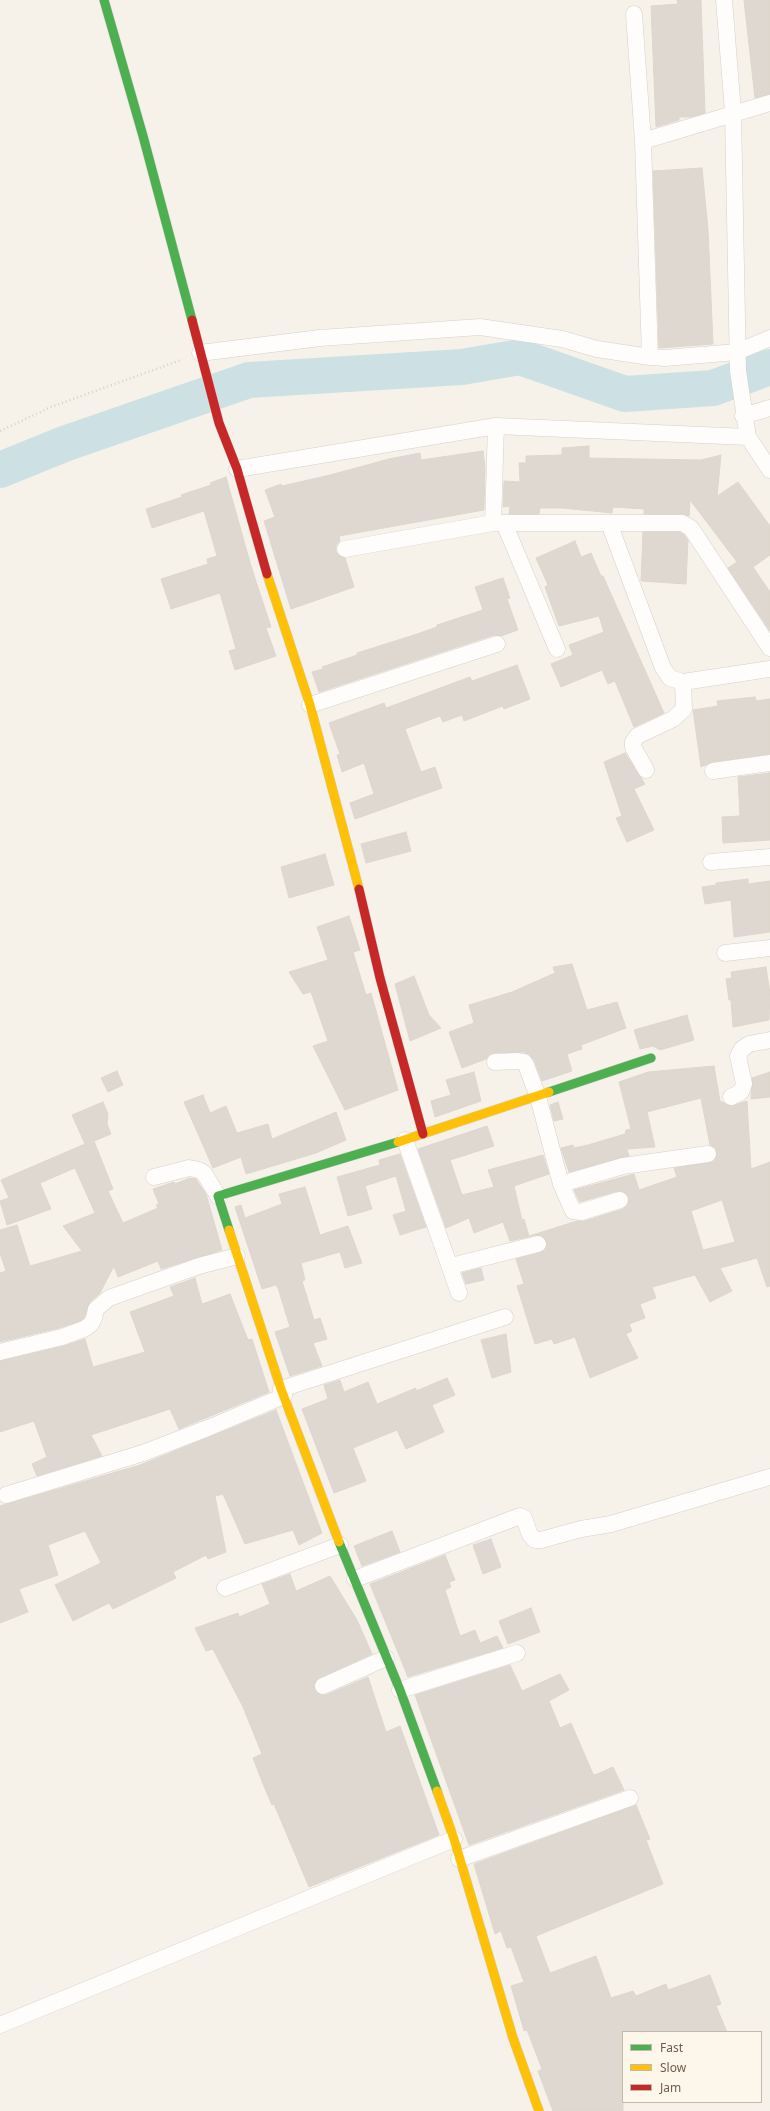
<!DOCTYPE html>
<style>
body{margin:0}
#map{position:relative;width:770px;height:2111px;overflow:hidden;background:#f6f2ea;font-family:"Noto Sans",sans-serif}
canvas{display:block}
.legend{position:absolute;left:622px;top:2031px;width:140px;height:72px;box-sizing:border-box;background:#fdf7eb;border:1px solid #c5b9ac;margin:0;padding:5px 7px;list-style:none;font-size:12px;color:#705c4d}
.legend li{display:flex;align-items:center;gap:8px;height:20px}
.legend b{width:20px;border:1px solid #c5b9ac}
</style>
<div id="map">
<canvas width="770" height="2111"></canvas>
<ul class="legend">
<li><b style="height:5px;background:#4caf50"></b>Fast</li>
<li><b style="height:5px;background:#ffc107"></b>Slow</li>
<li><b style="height:5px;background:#c62828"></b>Jam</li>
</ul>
</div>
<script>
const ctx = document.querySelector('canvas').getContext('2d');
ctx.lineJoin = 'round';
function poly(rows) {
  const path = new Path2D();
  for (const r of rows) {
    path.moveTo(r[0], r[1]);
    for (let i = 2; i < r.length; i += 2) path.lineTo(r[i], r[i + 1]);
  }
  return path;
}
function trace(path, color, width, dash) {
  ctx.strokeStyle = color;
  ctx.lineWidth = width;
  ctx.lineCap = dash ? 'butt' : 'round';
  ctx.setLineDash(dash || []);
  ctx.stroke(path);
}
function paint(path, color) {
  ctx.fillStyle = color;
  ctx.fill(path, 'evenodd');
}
trace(poly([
 [0,470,64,444,249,380,462,367,520,357,625,394,713,388,770,367]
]), '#cde1e4', 36);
const building = poly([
 [677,0,701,0,705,113,691,117,679,117,679,120,656,127,651,6,678,4,677,0],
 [744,0,770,0,770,94,755,98,744,0],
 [702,168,708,229,713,344,659,348,653,171,702,168],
 [589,446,589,458,701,460,721,455,717,496,738,482,770,526,770,555,753,567,770,592,770,631,728,568,737,562,690,500,689,516,682,514,644,514,644,509,613,507,612,513,562,508,540,508,539,514,509,514,510,506,503,507,504,481,520,482,519,463,526,463,526,456,562,455,562,448,589,446],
 [483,451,485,468,484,510,339,536,340,541,336,545,336,551,338,555,345,558,354,587,291,609,264,521,275,517,265,490,281,484,282,486,330,475,389,459,420,453,421,460,483,451],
 [226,477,251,566,271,627,266,628,276,656,235,670,229,651,236,649,220,593,171,609,161,579,208,564,207,559,217,556,204,511,152,528,146,509,182,497,181,495,211,485,210,483,226,477],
 [643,532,680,532,684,535,688,540,686,584,641,581,643,532],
 [575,541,581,557,591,553,601,576,603,576,664,713,634,727,615,681,608,684,602,670,561,687,551,664,573,655,569,645,604,632,599,616,559,626,545,587,548,585,536,558,575,541],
 [503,578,510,598,507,599,518,630,501,636,494,635,319,692,312,672,323,669,322,667,357,655,357,653,414,635,437,627,437,625,483,610,475,587,503,578],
 [517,665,530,699,504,709,503,706,464,721,462,715,443,722,440,716,405,729,421,772,435,767,442,788,355,819,350,803,374,794,364,763,342,772,337,755,340,754,329,723,384,703,386,708,470,677,472,681,517,665],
 [755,697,756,701,770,699,770,754,712,762,701,767,693,710,718,706,717,701,755,697],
 [625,753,645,784,634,789,654,830,627,842,616,818,622,816,604,762,625,753],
 [770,773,770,840,723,843,722,817,740,816,738,777,770,773],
 [406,832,411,851,366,863,361,844,406,832],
 [325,854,334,885,289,898,281,867,325,854],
 [748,879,748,884,770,881,770,932,734,937,731,900,705,904,702,887,716,885,716,883,748,879],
 [349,916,360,950,353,952,366,995,371,993,398,1090,345,1110,313,1046,328,1041,311,992,303,994,289,972,328,960,317,927,349,916],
 [572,964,587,1010,617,1002,626,1028,581,1045,582,1049,567,1054,572,1071,542,1081,534,1060,524,1052,494,1053,490,1054,486,1059,462,1068,449,1032,474,1023,469,1005,512,992,555,973,553,967,572,964],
 [766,967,770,994,769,1020,733,1027,731,1000,729,1000,726,979,732,978,731,972,766,967],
 [414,976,429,1015,441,1028,410,1041,395,984,414,976],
 [687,1015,694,1040,660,1050,653,1046,640,1049,634,1030,687,1015],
 [714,1066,720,1101,731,1106,747,1101,751,1169,770,1162,770,1286,767,1287,757,1258,720,1268,732,1291,710,1302,695,1275,652,1287,656,1298,640,1304,645,1318,629,1324,632,1331,626,1334,638,1358,590,1378,575,1337,554,1344,552,1339,535,1344,517,1286,524,1284,516,1259,544,1251,547,1246,545,1238,536,1235,510,1241,503,1222,474,1233,469,1218,446,1228,418,1149,487,1126,494,1146,450,1160,462,1195,494,1187,488,1170,543,1155,549,1174,514,1186,522,1220,524,1219,529,1236,577,1221,584,1221,623,1209,627,1206,629,1198,626,1193,618,1191,580,1202,574,1190,634,1174,639,1190,677,1177,674,1168,714,1161,717,1152,715,1148,710,1145,701,1098,647,1112,655,1147,627,1149,629,1156,569,1172,561,1148,573,1145,574,1148,588,1145,625,1134,626,1130,631,1129,619,1082,648,1072,714,1066],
 [722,1200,735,1242,703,1250,691,1211,722,1200],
 [117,1071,123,1085,108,1092,101,1078,117,1071],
 [474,1072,481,1101,435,1117,431,1101,451,1095,446,1080,474,1072],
 [770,1072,770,1097,751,1099,752,1078,770,1072],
 [203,1095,210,1113,226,1106,237,1133,268,1124,272,1139,336,1112,346,1140,316,1153,246,1174,241,1157,213,1168,184,1102,203,1095],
 [103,1102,108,1114,107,1124,111,1134,94,1141,113,1189,108,1191,123,1223,158,1208,156,1205,159,1204,153,1189,174,1182,175,1184,190,1178,196,1179,206,1194,222,1250,161,1269,158,1261,118,1277,114,1266,100,1293,90,1302,84,1318,80,1321,59,1328,0,1342,0,1273,6,1271,0,1253,0,1230,17,1225,30,1266,82,1251,63,1226,95,1213,75,1168,40,1183,51,1209,7,1225,0,1201,9,1198,1,1180,85,1144,72,1115,103,1102],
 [558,1102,563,1119,554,1121,550,1105,558,1102],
 [400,1154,426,1227,400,1235,393,1215,406,1211,396,1176,365,1186,372,1209,348,1216,337,1177,380,1165,379,1160,400,1154],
 [305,1187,320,1235,348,1226,362,1263,345,1268,340,1252,301,1263,305,1280,302,1281,314,1320,320,1318,327,1339,313,1343,322,1366,290,1376,275,1332,290,1327,278,1288,276,1285,262,1289,235,1207,241,1205,245,1218,282,1204,279,1194,305,1187],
 [481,1268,484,1280,466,1284,462,1273,481,1268],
 [195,1278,202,1304,230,1294,248,1340,252,1339,269,1392,179,1429,170,1409,91,1435,102,1456,37,1476,32,1464,47,1457,34,1421,0,1432,0,1361,64,1346,85,1339,93,1367,145,1352,130,1312,174,1296,170,1287,195,1278],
 [506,1334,511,1372,492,1378,481,1340,506,1334],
 [447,1378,455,1395,432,1405,444,1432,406,1449,397,1430,353,1448,366,1481,334,1493,302,1409,328,1399,324,1385,340,1380,344,1392,368,1382,377,1404,416,1388,416,1391,447,1378],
 [276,1410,322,1533,299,1545,293,1530,245,1544,223,1494,215,1496,226,1552,208,1559,206,1555,173,1572,176,1578,113,1609,109,1603,73,1621,55,1585,101,1563,85,1531,48,1545,58,1575,19,1589,28,1612,0,1623,0,1506,140,1465,276,1410],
 [392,1531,400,1552,362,1566,354,1546,392,1531],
 [491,1539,501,1567,483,1574,473,1545,491,1539],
 [445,1555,455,1580,449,1582,451,1587,445,1590,460,1636,475,1630,480,1643,497,1636,503,1648,408,1677,370,1584,445,1555],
 [290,1574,296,1591,330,1576,357,1620,372,1654,319,1678,314,1685,315,1690,322,1695,326,1695,368,1677,386,1732,400,1726,439,1835,309,1887,274,1804,272,1805,263,1784,253,1758,262,1754,243,1707,213,1649,206,1651,195,1628,238,1613,239,1617,270,1604,262,1584,290,1574],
 [531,1608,540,1632,508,1644,499,1621,531,1608],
 [510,1665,522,1691,560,1674,569,1690,549,1701,560,1728,571,1723,593,1774,595,1775,613,1767,624,1790,469,1845,415,1695,510,1665],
 [636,1805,650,1839,646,1840,663,1884,536,1936,550,1973,596,1956,611,1998,633,1991,636,1996,666,1984,668,1990,710,1975,721,2004,716,2006,727,2032,623,2032,623,2111,553,2111,538,2071,542,2069,527,2030,524,2031,523,2027,511,1986,524,1982,511,1947,507,1948,501,1931,495,1934,474,1864,636,1805]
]);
paint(building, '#dfd8d0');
trace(building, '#ded6cd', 1);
const street = poly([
 [724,0,733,112,738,371,748,437],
 [634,14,643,141,650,357,665,358,737,352,770,338],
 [643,141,770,103],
 [200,353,320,338,480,327,562,339,597,349,650,357],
 [743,416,770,408],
 [237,469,496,426,748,437,770,470],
 [493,523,496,426],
 [504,523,557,649],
 [609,523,663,668,670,678,683,682,770,669],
 [345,549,493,523,682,523,691,528,770,648],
 [310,705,497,644],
 [646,770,633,747,633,742,637,736,673,719,684,709,683,682],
 [713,771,770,763],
 [711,862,770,857],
 [725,953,770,948],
 [495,1062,516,1061,524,1062,526,1065,538,1097,561,1184,573,1211,581,1212,620,1200],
 [731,1097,741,1092,744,1084,738,1056,742,1049,749,1044,770,1040],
 [405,1140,459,1293],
 [154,1177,189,1168,199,1170,204,1173,218,1196],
 [561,1184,623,1166,708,1154],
 [451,1266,538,1244],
 [0,1352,62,1337,84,1329,91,1324,94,1318,96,1309,109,1298,199,1266,237,1256],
 [281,1389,505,1317],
 [6,1495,143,1453,208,1428,284,1396],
 [355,1579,520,1516,524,1518,530,1535,535,1540,541,1540,581,1529,611,1524,770,1477],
 [225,1588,340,1545],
 [323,1686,386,1658],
 [400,1690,517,1653],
 [459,1859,630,1798],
 [0,2025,454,1839]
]);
const fast = poly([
 [104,0,143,136,192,320],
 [549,1092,651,1058],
 [229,1230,218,1196,398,1142],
 [339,1542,400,1690,437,1791]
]);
const slow = poly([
 [267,574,310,705,359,889],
 [398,1142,549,1092],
 [229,1230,281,1389,339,1542],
 [437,1791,454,1839,513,2038,539,2111]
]);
const jam = poly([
 [192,320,219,423,237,469,267,574],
 [359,889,380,978,423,1134]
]);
trace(street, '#d5cfc8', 17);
trace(fast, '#d5cfc8', 10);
trace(slow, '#d5cfc8', 10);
trace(jam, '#d5cfc8', 10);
trace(poly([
 [0,431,51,407,181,360]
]), '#d7d0cb', 2.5, [1, 3]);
trace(street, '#fefdfc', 16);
trace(fast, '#4caf50', 9);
trace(slow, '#ffc107', 9);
trace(jam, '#c62828', 9);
</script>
